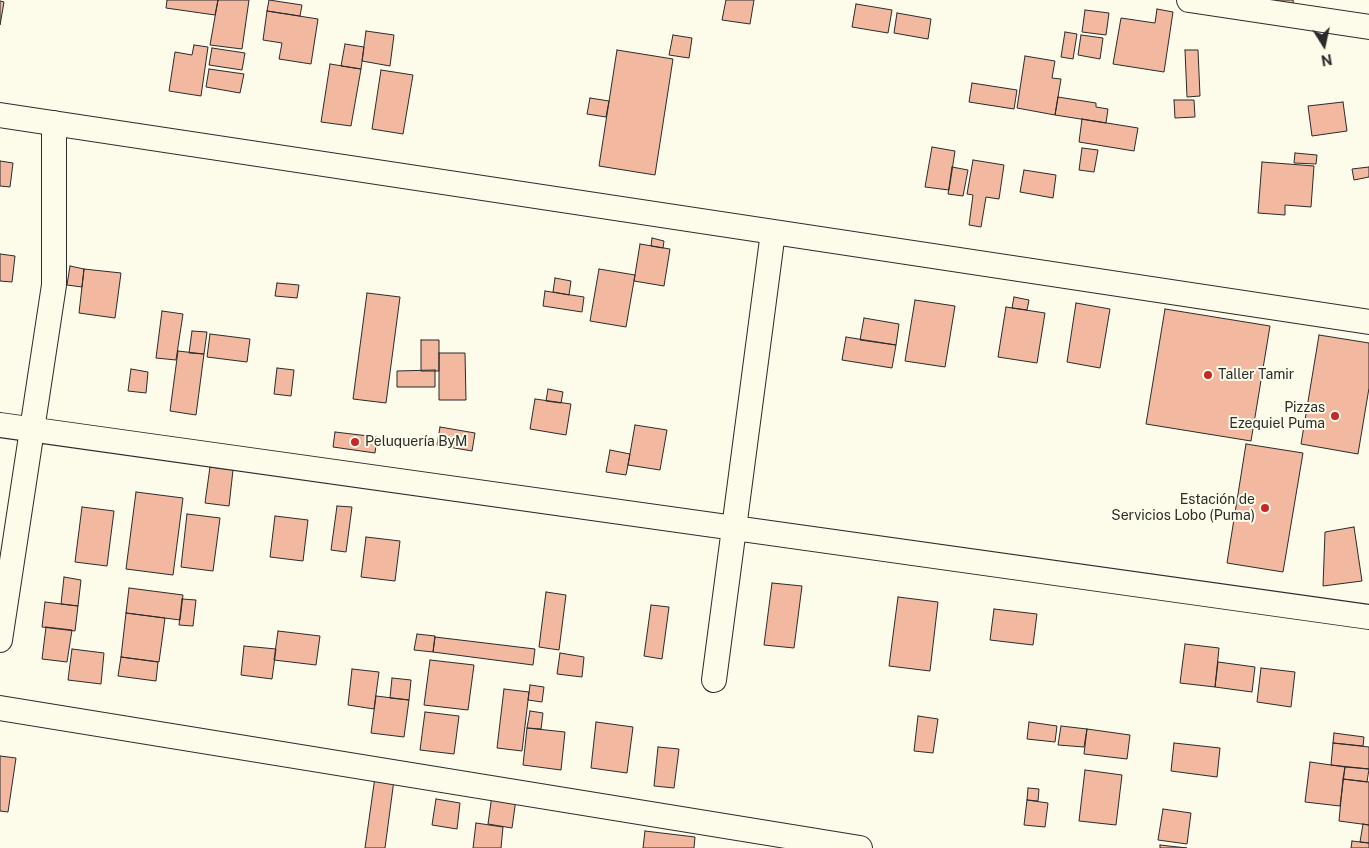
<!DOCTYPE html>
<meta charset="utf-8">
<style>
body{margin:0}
#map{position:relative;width:1369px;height:848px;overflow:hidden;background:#fdfbea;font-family:"Public Sans",sans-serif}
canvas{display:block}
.north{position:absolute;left:1299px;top:20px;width:50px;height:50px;-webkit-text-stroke:4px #fdfbea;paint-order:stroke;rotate:170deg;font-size:14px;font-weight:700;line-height:20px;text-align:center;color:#2b2b2b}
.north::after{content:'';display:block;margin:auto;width:18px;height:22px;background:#2b2b2b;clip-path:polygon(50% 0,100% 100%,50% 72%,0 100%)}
</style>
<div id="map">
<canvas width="1369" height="848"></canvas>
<div class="north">N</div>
</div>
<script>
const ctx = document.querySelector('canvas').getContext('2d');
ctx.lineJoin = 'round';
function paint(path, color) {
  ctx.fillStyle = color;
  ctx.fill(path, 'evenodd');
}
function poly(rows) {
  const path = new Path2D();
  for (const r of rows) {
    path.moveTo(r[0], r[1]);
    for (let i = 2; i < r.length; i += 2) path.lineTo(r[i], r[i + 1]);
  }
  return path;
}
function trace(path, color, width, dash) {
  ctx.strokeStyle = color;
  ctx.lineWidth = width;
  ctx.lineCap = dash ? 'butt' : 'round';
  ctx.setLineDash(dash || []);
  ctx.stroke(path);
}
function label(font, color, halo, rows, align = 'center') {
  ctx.font = font + ' "Public Sans",sans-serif';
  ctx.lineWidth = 4;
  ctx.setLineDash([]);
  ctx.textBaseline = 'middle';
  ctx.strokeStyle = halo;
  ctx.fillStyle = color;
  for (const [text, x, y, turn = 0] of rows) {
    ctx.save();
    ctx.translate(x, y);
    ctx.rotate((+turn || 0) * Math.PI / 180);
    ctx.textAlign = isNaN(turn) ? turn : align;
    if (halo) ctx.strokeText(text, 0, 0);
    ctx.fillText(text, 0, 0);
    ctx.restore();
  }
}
const building = poly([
 [167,0,218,0,215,15,166,8,167,0],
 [218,0,249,0,242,49,210,45,218,0],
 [269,0,302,5,300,16,267,11,269,0],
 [726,0,754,0,750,24,722,20,726,0],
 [1273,0,1293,0,1294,8,1274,10,1273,0],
 [0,1,4,2,0,25,0,1],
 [856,4,892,10,888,33,852,27,856,4],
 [1157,9,1173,12,1164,72,1113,64,1121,18,1155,23,1157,9],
 [1085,10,1109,13,1106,35,1082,32,1085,10],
 [267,11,318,19,311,64,279,59,282,43,263,40,267,11],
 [897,13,931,19,928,39,894,33,897,13],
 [366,31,394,35,390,66,362,61,366,31],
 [1065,32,1077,34,1073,59,1061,57,1065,32],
 [673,35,692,38,689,58,669,55,673,35],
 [1081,35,1103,38,1100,59,1078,55,1081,35],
 [345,44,364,47,361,69,341,66,345,44],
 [194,45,208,47,201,96,169,91,175,52,192,55,194,45],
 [212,48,245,53,242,70,209,65,212,48],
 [617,50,673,59,655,175,599,166,617,50],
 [1185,50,1198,50,1200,96,1187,97,1185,50],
 [1025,56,1055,61,1052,78,1061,79,1055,115,1017,108,1025,56],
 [330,64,361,69,351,126,321,122,330,64],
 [209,69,244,74,240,93,206,87,209,69],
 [381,70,413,75,403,134,372,129,381,70],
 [972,83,1017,90,1014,109,969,102,972,83],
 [1058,97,1096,103,1096,107,1108,109,1106,123,1055,115,1058,97],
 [590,98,609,101,606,117,587,114,590,98],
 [1174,100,1194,100,1195,117,1175,118,1174,100],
 [1343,102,1347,131,1312,136,1308,106,1343,102],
 [1082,119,1138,128,1134,151,1079,142,1082,119],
 [932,147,955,151,949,190,925,187,932,147],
 [1082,148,1098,150,1094,172,1079,170,1082,148],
 [1295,153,1317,155,1316,164,1294,163,1295,153],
 [973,160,1004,165,999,199,986,197,981,227,969,225,973,195,967,194,973,160],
 [0,161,13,163,10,187,0,186,0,161],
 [1262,162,1314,166,1311,207,1285,205,1285,215,1258,213,1262,162],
 [952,167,968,170,963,196,948,194,952,167],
 [1369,167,1369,177,1354,180,1352,169,1369,167],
 [1024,170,1056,175,1053,198,1020,192,1024,170],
 [652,238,664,241,663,248,651,246,652,238],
 [640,244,670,249,664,286,634,281,640,244],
 [0,254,15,256,12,282,0,281,0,254],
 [70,266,84,269,82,287,67,285,70,266],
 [84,269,121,273,115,318,79,313,84,269],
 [599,269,635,275,626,327,590,321,599,269],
 [555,278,571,281,569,295,553,292,555,278],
 [277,283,299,285,297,298,275,296,277,283],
 [545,291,584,297,582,312,543,306,545,291],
 [367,293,400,297,386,403,353,399,367,293],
 [1014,297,1029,300,1027,310,1012,308,1014,297],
 [915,300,955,306,945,367,905,361,915,300],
 [1076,303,1110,309,1100,368,1067,362,1076,303],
 [1006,307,1045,313,1037,363,998,357,1006,307],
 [1165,309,1270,326,1251,441,1146,424,1165,309],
 [162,311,183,314,176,360,156,358,162,311],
 [864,318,899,324,896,345,860,340,864,318],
 [192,331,207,332,204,354,189,353,192,331],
 [210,334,250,339,247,362,207,357,210,334],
 [1319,335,1369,343,1369,388,1358,454,1301,444,1319,335],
 [846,337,896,345,892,368,842,360,846,337],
 [421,340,439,340,439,371,421,371,421,340],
 [178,351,204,354,196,415,170,411,178,351],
 [439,353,465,353,466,400,439,400,439,353],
 [277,368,294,370,291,396,274,394,277,368],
 [131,369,148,372,146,393,128,391,131,369],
 [435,370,435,387,397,387,397,371,435,370],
 [548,389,563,392,561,403,546,401,548,389],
 [535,399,571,404,566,435,530,429,535,399],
 [635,425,667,430,660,470,628,465,635,425],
 [440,427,475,433,472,451,437,445,440,427],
 [335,432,377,437,375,453,333,447,335,432],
 [1246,444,1303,453,1283,572,1227,563,1246,444],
 [610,450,630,454,626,475,606,472,610,450],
 [210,467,233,470,229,506,205,503,210,467],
 [136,492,183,498,173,575,126,569,136,492],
 [337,506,352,507,346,552,331,550,337,506],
 [82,507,114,511,107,566,75,562,82,507],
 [187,514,220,518,213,571,181,567,187,514],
 [275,516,308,520,303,561,270,557,275,516],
 [1354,527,1362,581,1323,586,1325,532,1354,527],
 [366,537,400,541,395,581,361,577,366,537],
 [64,577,81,580,78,606,61,604,64,577],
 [772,583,802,586,794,648,764,645,772,583],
 [129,588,183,595,180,620,126,613,129,588],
 [546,592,566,595,559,650,539,647,546,592],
 [898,597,938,602,930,671,889,666,898,597],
 [182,599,196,600,193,626,179,625,182,599],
 [45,602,78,606,75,631,42,627,45,602],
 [651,605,669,607,662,659,644,656,651,605],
 [994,609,1037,614,1033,645,990,640,994,609],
 [126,613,165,618,159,662,121,657,126,613],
 [46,627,72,630,67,662,42,659,46,627],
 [278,631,320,636,316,665,274,660,278,631],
 [417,634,435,636,433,652,414,650,417,634],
 [435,637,535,649,533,665,433,652,435,637],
 [1185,644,1219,648,1215,687,1180,683,1185,644],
 [244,646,276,649,272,679,241,675,244,646],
 [72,649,104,653,101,684,68,680,72,649],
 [560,653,584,657,582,677,557,674,560,653],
 [121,657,158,662,156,681,118,676,121,657],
 [430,660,474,665,468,710,424,705,430,660],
 [1218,662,1255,667,1252,692,1215,687,1218,662],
 [1261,668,1295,672,1291,707,1257,702,1261,668],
 [352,669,379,672,374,709,348,705,352,669],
 [392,678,411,680,409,700,390,698,392,678],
 [530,685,544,687,542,702,528,700,530,685],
 [504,689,529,692,522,751,497,748,504,689],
 [376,696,409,700,404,737,371,733,376,696],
 [530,711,543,713,541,729,527,728,530,711],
 [425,712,459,716,454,754,420,750,425,712],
 [918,716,938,719,933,753,914,751,918,716],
 [596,722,633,727,627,773,591,768,596,722],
 [1029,722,1057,726,1055,742,1027,739,1029,722],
 [1061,726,1087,729,1084,747,1058,745,1061,726],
 [527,728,565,732,561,770,523,765,527,728],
 [1087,729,1130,735,1127,759,1084,754,1087,729],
 [1334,733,1364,737,1363,746,1333,743,1334,733],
 [1174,743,1220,748,1217,777,1171,771,1174,743],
 [1333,743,1369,747,1369,769,1331,765,1333,743],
 [658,747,679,749,674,788,654,786,658,747],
 [0,756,16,758,8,812,0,811,0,756],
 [1310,762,1345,767,1340,806,1305,802,1310,762],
 [1345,767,1369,769,1367,782,1343,779,1345,767],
 [1085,770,1122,775,1116,825,1079,821,1085,770],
 [375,777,394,780,385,848,365,848,375,777],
 [1343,779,1369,782,1369,825,1339,821,1343,779],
 [1028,788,1039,789,1038,801,1027,800,1028,788],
 [492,795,516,799,512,828,488,824,492,795],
 [436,799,460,803,457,829,432,825,436,799],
 [1027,800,1048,803,1045,827,1024,825,1027,800],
 [1163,809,1191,813,1187,844,1158,840,1163,809],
 [476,823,503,827,501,848,473,848,476,823],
 [1363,824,1369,825,1369,843,1360,842,1363,824],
 [645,831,695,837,694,848,643,848,645,831],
 [1352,841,1369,843,1369,848,1351,848,1352,841],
 [1160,845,1187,848,1160,848,1160,845]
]);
paint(building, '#f2b8a0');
trace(building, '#2b2b2b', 1);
const minor = poly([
 [1189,0,1369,27],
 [0,115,1369,322],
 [0,425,1369,617],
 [0,640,54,285,54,123],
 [714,680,773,232],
 [0,708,860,848]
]);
trace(minor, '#2b2b2b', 26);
trace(minor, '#fdfbea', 24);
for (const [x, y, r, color] of [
 [1208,375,5,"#c62828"],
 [1335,416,5,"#c62828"],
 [355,442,5,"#c62828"],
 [1265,508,5,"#c62828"]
]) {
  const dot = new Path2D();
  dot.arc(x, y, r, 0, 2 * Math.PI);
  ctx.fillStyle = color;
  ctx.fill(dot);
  trace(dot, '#fdfbea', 2);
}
label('14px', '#2b2b2b', '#fdfbea', [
 ["Taller Tamir",1218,375],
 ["Pizzas",1325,408,"right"],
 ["Ezequiel Puma",1325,424,"right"],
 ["Peluquería ByM",365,442],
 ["Estación de",1255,500,"right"],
 ["Servicios Lobo (Puma)",1255,516,"right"]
], 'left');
</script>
